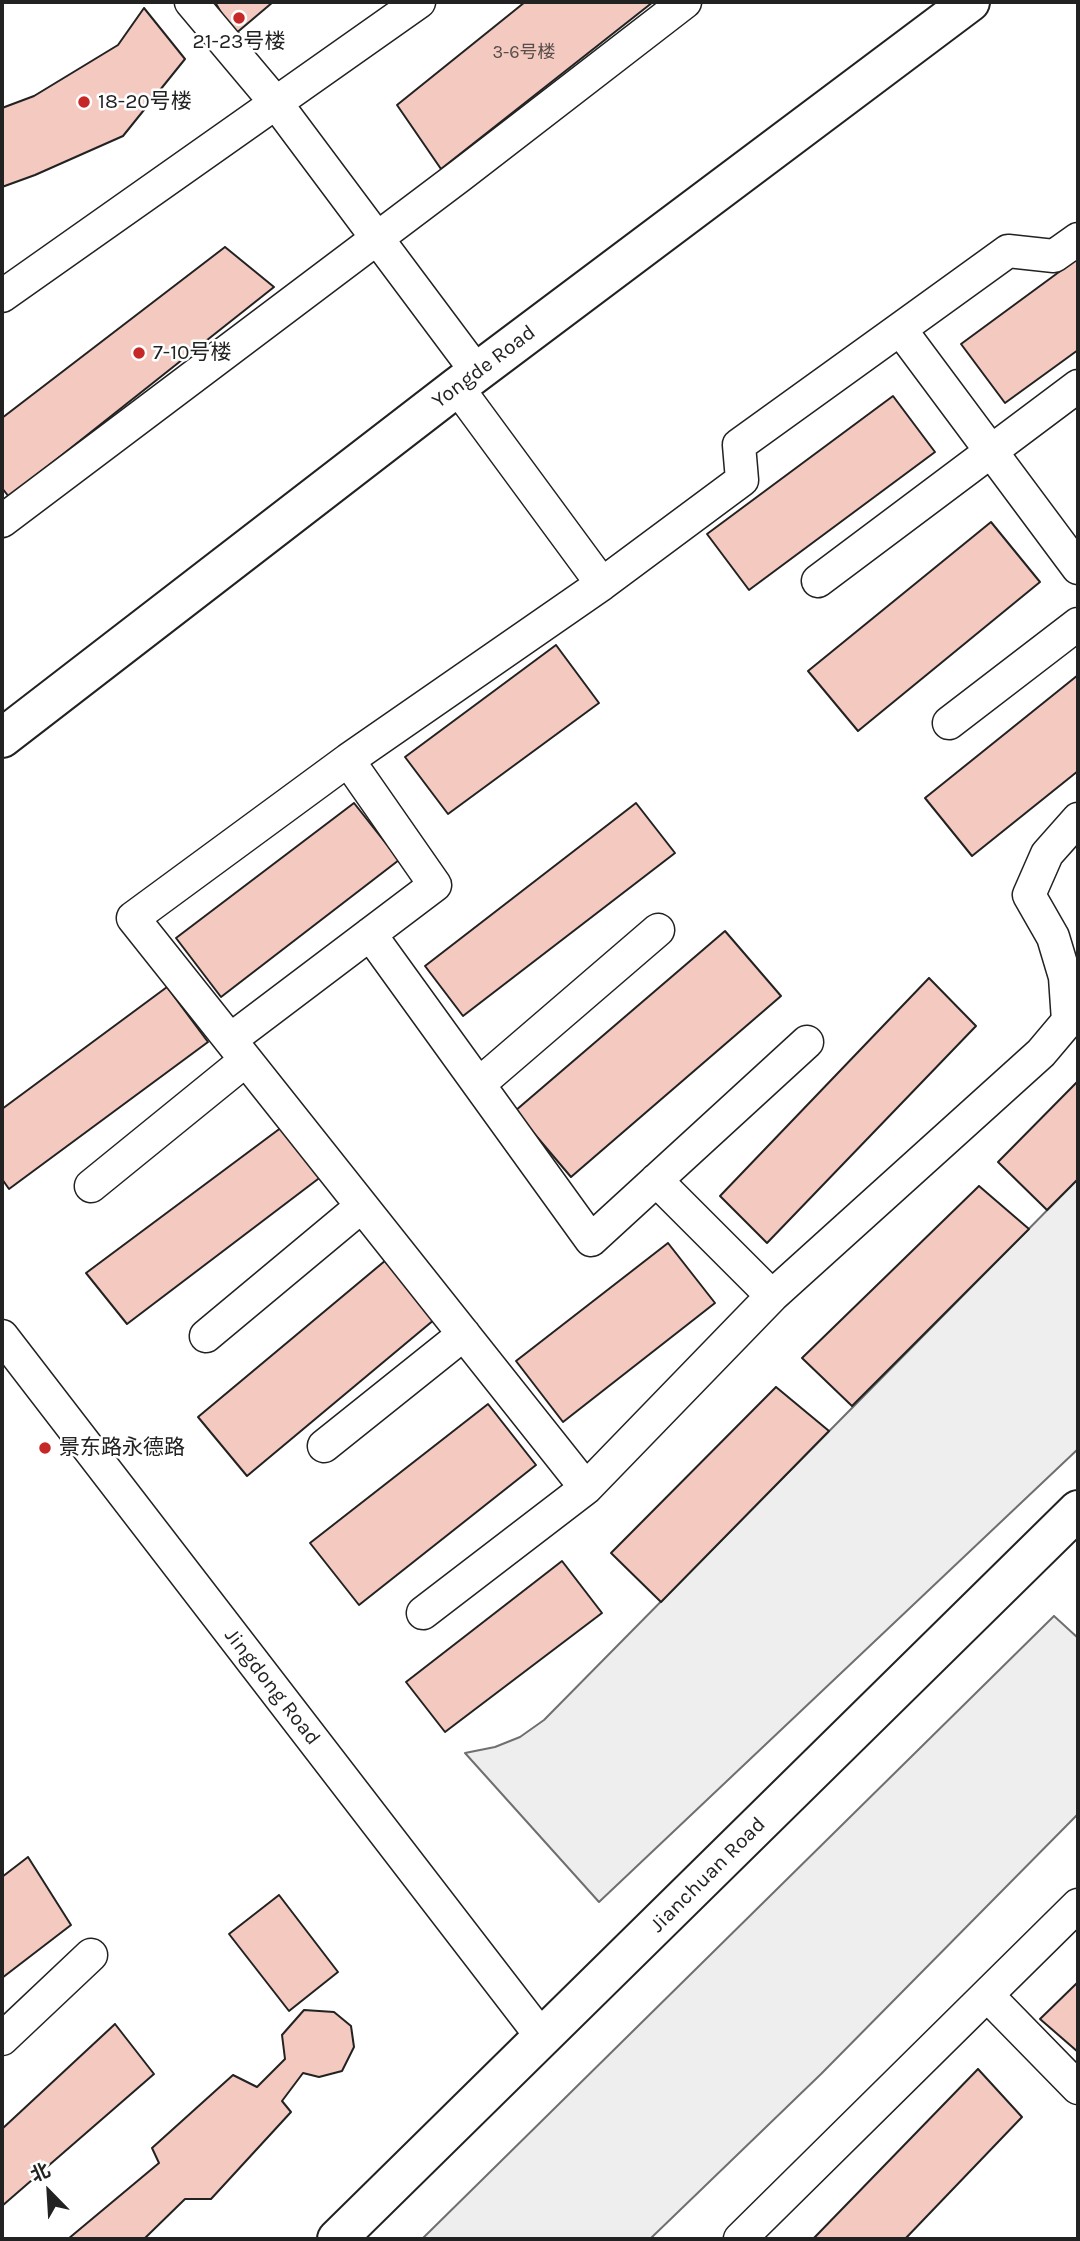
<!DOCTYPE html>
<meta charset="utf-8">
<style>
body{margin:0}
#map{position:relative;width:1080px;height:2241px;overflow:hidden;background:#fff;font-family:Karla,"Noto Sans SC",sans-serif}
canvas{display:block}
.frame{position:absolute;inset:0;border:4px solid #222;pointer-events:none}
.north{position:absolute;left:14px;top:2157px;width:70px;height:70px;-webkit-text-stroke:5px #fff;paint-order:stroke;rotate:336deg;font-size:19px;font-weight:700;line-height:28px;text-align:center;color:#222}
.north::after{content:'';display:block;margin:auto;width:24px;height:32px;background:#222;clip-path:polygon(50% 0,100% 100%,50% 72%,0 100%)}
</style>
<div id="map">
<canvas width="1080" height="2241"></canvas>
<div class="frame"></div>
<div class="north">北</div>
</div>
<script>
const ctx = document.querySelector('canvas').getContext('2d');
ctx.lineJoin = 'round';
function paint(path, color) {
  ctx.fillStyle = color;
  ctx.fill(path, 'evenodd');
}
function poly(rows) {
  const path = new Path2D();
  for (const r of rows) {
    path.moveTo(r[0], r[1]);
    for (let i = 2; i < r.length; i += 2) path.lineTo(r[i], r[i + 1]);
  }
  return path;
}
function trace(path, color, width, dash) {
  ctx.strokeStyle = color;
  ctx.lineWidth = width;
  ctx.lineCap = dash ? 'butt' : 'round';
  ctx.setLineDash(dash || []);
  ctx.stroke(path);
}
function label(font, color, halo, rows, align = 'center') {
  ctx.font = font + ' Karla,"Noto Sans SC",sans-serif';
  ctx.lineWidth = 5;
  ctx.setLineDash([]);
  ctx.textBaseline = 'middle';
  ctx.strokeStyle = halo;
  ctx.fillStyle = color;
  for (const [text, x, y, turn = 0] of rows) {
    ctx.save();
    ctx.translate(x, y);
    ctx.rotate((+turn || 0) * Math.PI / 180);
    ctx.textAlign = isNaN(turn) ? turn : align;
    if (halo) ctx.strokeText(text, 0, 0);
    ctx.fillText(text, 0, 0);
    ctx.restore();
  }
}
const green = poly([
 [1078,1179,1078,1449,599,1902,465,1753,495,1747,520,1737,544,1720,1078,1179],
 [1054,1616,1078,1638,1078,1814,821,2074,650,2239,422,2239,1054,1616]
]);
paint(green, '#eee');
trace(green, '#6f6f6f', 2);
const building = poly([
 [215,2,273,2,234,35,215,2],
 [525,2,653,2,441,169,397,105,525,2],
 [144,8,185,59,123,136,35,175,2,187,2,108,34,96,118,45,144,8],
 [225,247,274,287,9,497,2,488,2,418,225,247],
 [1078,258,1078,350,1005,403,961,344,1078,258],
 [893,396,935,452,749,590,707,534,893,396],
 [991,522,1040,582,858,731,808,671,991,522],
 [556,645,599,703,448,814,405,757,556,645],
 [1078,675,1078,771,972,856,925,798,1078,675],
 [354,803,399,860,221,997,176,938,354,803],
 [636,803,675,853,463,1016,425,966,636,803],
 [725,931,781,996,571,1177,515,1111,725,931],
 [929,978,976,1026,767,1243,720,1196,929,978],
 [167,987,208,1042,9,1189,2,1179,2,1109,167,987],
 [1078,1081,1078,1179,1047,1210,998,1162,1078,1081],
 [282,1127,322,1176,127,1324,86,1273,282,1127],
 [979,1186,1029,1229,852,1406,802,1358,979,1186],
 [668,1243,715,1303,563,1422,516,1361,668,1243],
 [386,1260,435,1319,247,1476,198,1417,386,1260],
 [776,1387,829,1431,661,1602,611,1553,776,1387],
 [488,1404,536,1465,359,1605,310,1543,488,1404],
 [562,1561,602,1613,445,1732,406,1682,562,1561],
 [28,1857,71,1925,2,1978,2,1877,28,1857],
 [279,1895,338,1972,289,2011,229,1934,279,1895],
 [1078,1982,1078,2052,1040,2019,1078,1982],
 [304,2010,334,2012,351,2026,354,2047,342,2071,319,2077,303,2073,282,2101,291,2112,211,2199,185,2199,144,2239,68,2239,159,2163,152,2148,233,2075,257,2087,285,2059,282,2035,304,2010],
 [115,2024,154,2074,2,2206,2,2129,115,2024],
 [978,2069,1022,2117,905,2239,813,2239,978,2069]
]);
paint(building, '#f3c9c0');
trace(building, '#222', 2);
const minor = poly([
 [191,2,276,103,477,372],
 [2,296,419,2],
 [900,329,1078,568],
 [2,521,461,175,685,2],
 [818,581,1078,386],
 [602,584,742,480,739,445,900,329,1008,251,1054,256,1078,239],
 [949,723,1078,624],
 [370,934,591,1240,807,1042],
 [230,1040,435,885,348,760,602,584,457,387],
 [246,1060,586,1488],
 [479,1084,658,930],
 [656,1180,772,1296],
 [91,1186,246,1060,133,918,348,760],
 [2,1336,542,2037],
 [206,1336,362,1206],
 [324,1446,464,1334],
 [423,1613,586,1488,772,1296,1041,1053,1068,1021,1065,977,1053,937,1029,895,1047,854,1078,819],
 [987,1995,1078,2088],
 [2,2039,91,1955],
 [740,2239,1078,1905]
]);
const tertiary = poly([
 [2,738,457,387,970,2]
]);
const primary = poly([
 [337,2239,1078,1510]
]);
trace(minor, '#222', 35);
trace(tertiary, '#222', 42);
trace(primary, '#222', 42);
trace(minor, '#fff', 32);
trace(tertiary, '#fff', 38);
trace(primary, '#fff', 38);
for (const [x, y, r, color] of [
 [239,18,7,"#c62828"],
 [84,102,7,"#c62828"],
 [139,353,7,"#c62828"],
 [45,1448,7,"#c62828"]
]) {
  const dot = new Path2D();
  dot.arc(x, y, r, 0, 2 * Math.PI);
  ctx.fillStyle = color;
  ctx.fill(dot);
  trace(dot, '#fff', 2.5);
}
label('18px', '#564c4a', null, [
 ["3-6号楼",524,53]
]);
label('21px', '#222', '#fff', [
 ["21-23号楼",239,42,"center"],
 ["18-20号楼",98,102],
 ["7-10号楼",153,353],
 ["景东路永德路",59,1448]
], 'left');
label('21px', '#222', '#fff', [
 ["Yongde Road",484,367,-37],
 ["Jingdong Road",272,1687,52],
 ["Jianchuan Road",708,1875,-45]
]);
</script>
